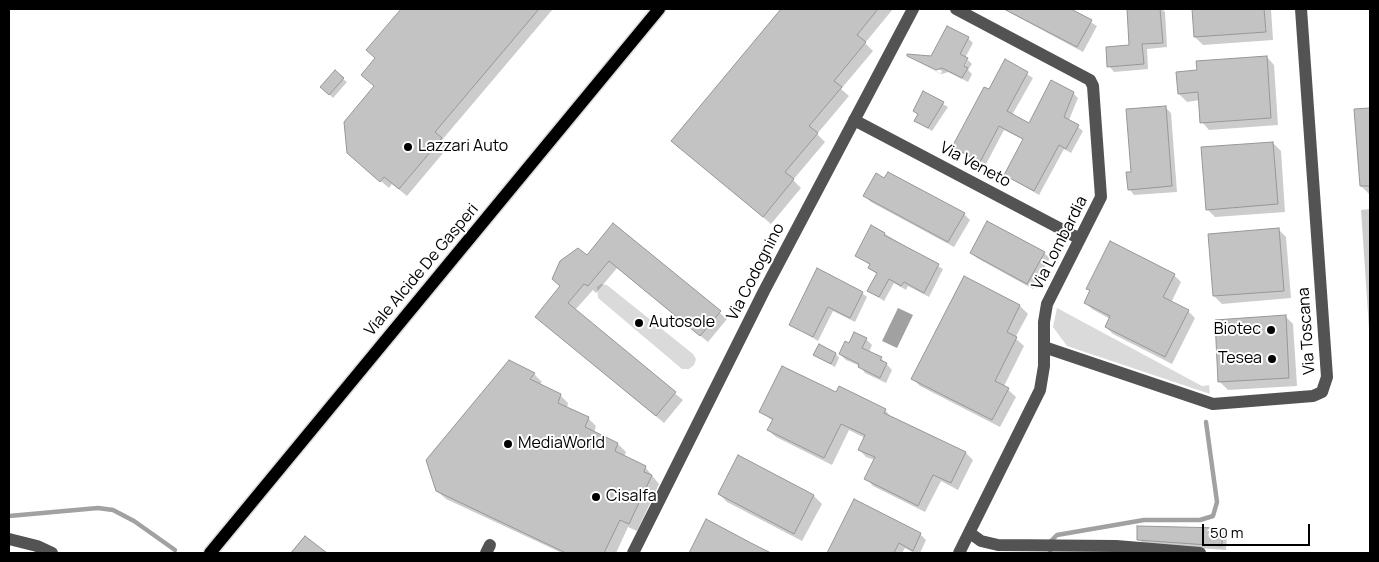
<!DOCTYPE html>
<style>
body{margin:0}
#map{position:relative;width:1379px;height:562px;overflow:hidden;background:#fff;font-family:Manrope,sans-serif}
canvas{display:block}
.frame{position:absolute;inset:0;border:10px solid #000;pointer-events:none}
.scale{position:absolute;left:1202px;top:524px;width:108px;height:22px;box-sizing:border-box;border:2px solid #000;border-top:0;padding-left:6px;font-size:15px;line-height:18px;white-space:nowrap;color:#000;-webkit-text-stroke:4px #fff;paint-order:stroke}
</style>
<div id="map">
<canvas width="1379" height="562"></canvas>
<div class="frame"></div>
<div class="scale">50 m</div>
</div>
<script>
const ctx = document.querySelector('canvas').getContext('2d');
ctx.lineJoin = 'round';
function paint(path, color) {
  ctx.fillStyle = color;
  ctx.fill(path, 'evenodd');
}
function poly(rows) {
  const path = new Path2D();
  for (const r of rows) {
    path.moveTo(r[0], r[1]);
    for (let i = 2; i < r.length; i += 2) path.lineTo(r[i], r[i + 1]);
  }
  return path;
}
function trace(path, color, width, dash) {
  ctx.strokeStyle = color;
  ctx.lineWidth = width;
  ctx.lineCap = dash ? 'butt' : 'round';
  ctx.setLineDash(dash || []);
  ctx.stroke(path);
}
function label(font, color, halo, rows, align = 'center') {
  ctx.font = font + ' Manrope,sans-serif';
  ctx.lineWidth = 4;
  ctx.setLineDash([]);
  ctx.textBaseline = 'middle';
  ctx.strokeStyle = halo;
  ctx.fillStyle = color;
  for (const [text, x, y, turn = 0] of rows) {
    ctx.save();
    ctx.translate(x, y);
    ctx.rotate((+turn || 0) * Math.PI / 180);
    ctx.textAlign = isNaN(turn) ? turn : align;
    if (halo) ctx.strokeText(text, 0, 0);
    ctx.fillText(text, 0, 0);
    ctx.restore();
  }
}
paint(poly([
 [601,284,607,285,693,354,696,359,694,365,689,369,682,369,598,298,597,287],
 [1057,308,1202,386,1209,385,1210,394,1067,346,1053,327]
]), '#dadada');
paint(poly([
 [898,308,913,315,897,348,882,341]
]), '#a1a1a1');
paint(poly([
 [403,9,553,9,442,140,449,146,407,196,392,184,389,188,348,153,375,87,376,59,368,50],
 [783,9,893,9,865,43,873,51,841,89,849,96,817,134,825,142,793,180,801,188,771,224,673,141],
 [1003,9,1069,9,1097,26,1083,52],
 [1128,9,1162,9,1165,12,1167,47,1147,49,1148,69,1114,72,1109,66,1131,46],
 [1193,9,1271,9,1273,40,1203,45,1195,37],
 [968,38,973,43,965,58,962,72,968,60,972,64,968,70,972,74,968,82,948,72,942,74,913,60,941,74,942,71,908,55,931,58],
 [1267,57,1274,65,1278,125,1209,130,1202,122,1200,100,1187,102,1179,94,1198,71],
 [1006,61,1033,78,1012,115,1029,124,1073,93,1078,98,1069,120,1083,131,1071,153,1064,149,1039,195,1005,175,1024,140,1004,130,985,166,954,147],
 [343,79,347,82,333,98,326,91],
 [924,93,948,107,932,131,915,121,918,115,914,111],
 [1165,107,1171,113,1177,192,1134,195,1129,189],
 [1370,110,1370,194,1369,194,1361,186,1356,111],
 [1273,143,1281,151,1285,212,1215,217,1207,209],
 [865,196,964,214,970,220,954,247,871,202],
 [1370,209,1370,344,1361,210],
 [613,225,727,319,708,342,617,268,596,293,593,290,575,310,683,400,664,423,537,317],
 [1278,229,1286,237,1291,298,1222,304,1214,296],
 [885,234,943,269,929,297,908,286,906,290,894,283,884,301,869,291,877,274,869,268,870,265,857,256],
 [971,252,1044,253,1050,258,1033,289,977,258],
 [817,270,862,293,867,297,855,322,833,311,818,341,790,324],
 [1174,275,1181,282,1171,303,1188,311,1195,318,1172,364,1113,334,1106,327,1110,319,1092,309,1085,302,1090,291,1088,288],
 [965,278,1020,306,1028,314,1015,338,1024,346,1004,386,1016,397,1000,427,920,386,912,378],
 [1285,316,1293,324,1297,386,1228,390,1220,382,1216,321],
 [866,339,872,345,869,352,881,358,892,370,886,383,865,373,860,366,846,360,840,354,849,344],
 [836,354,839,358,835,367,814,355],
 [509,362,534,374,542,382,539,385,560,395,568,403,567,408,588,418,596,426,594,433,618,444,626,452,624,457,645,467,659,484,637,531,628,527,616,553,562,553,446,499,437,491],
 [836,393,885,410,892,418,966,453,973,460,958,490,941,481,925,512,873,486,866,478,875,460,866,457,859,449,865,438,849,430,832,465,776,437,768,430,773,421,761,412],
 [719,494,814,496,822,504,802,541,727,502],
 [855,501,920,534,926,540,920,553,914,553,905,548,902,553,828,553],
 [707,521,768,553,690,553],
 [1221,529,1227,535,1226,550,1144,544,1138,539],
 [304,537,325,553,290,553]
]), '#0003');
trace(poly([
 [9,516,98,508,113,510,134,521,175,550],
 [1050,553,1051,541,1057,535,1144,520,1200,520,1213,516,1217,502,1206,422]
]), '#a1a1a1', 4.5);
const building = poly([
 [401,9,539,9,435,132,442,138,399,189,384,177,380,182,347,153,344,122,374,86,361,75,375,58,366,50,401,9],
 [781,9,878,9,857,35,866,42,834,81,842,87,809,126,818,133,785,172,794,179,763,217,671,141,781,9],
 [1004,9,1071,9,1092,20,1077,47,1004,9],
 [1127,9,1160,9,1163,43,1142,44,1144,64,1107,67,1106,47,1129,45,1127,9],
 [1192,9,1264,9,1266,32,1194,37,1192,9],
 [947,26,969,37,960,54,968,58,964,66,968,68,962,78,942,68,936,70,907,56,907,54,931,56,947,26],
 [1267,56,1271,118,1200,123,1198,92,1178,94,1176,72,1197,70,1196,61,1267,56],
 [1005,59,1028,72,1007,111,1029,123,1051,80,1074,92,1064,117,1079,125,1066,149,1059,145,1034,191,1004,175,1023,139,999,126,980,162,952,147,984,87,989,89,1005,59],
 [335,70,344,78,329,95,320,87,335,70],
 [923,91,944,102,928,128,914,121,918,114,913,111,923,91],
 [1166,106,1172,186,1128,190,1126,172,1131,172,1126,109,1166,106],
 [1370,108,1370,186,1360,186,1354,109,1370,108],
 [1273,142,1278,204,1206,210,1201,147,1273,142],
 [888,172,965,213,948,242,863,196,876,173,884,178,888,172],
 [987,221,1045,252,1027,284,970,253,987,221],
 [613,223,721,311,700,336,609,261,588,286,584,284,568,303,676,392,656,416,535,317,560,286,552,279,560,261,578,248,587,255,613,223],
 [871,225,885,233,884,235,939,264,924,293,904,282,901,286,889,279,879,297,867,291,877,273,868,268,870,264,855,256,871,225],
 [1279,228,1284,291,1213,296,1208,234,1279,228],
 [1110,241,1175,274,1163,297,1189,310,1165,357,1105,327,1110,316,1084,303,1090,290,1086,289,1110,241],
 [817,268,863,292,850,318,828,307,813,337,789,325,817,268],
 [964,276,1020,305,1007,332,1017,337,995,381,1009,388,992,420,911,379,964,276],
 [1286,315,1289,378,1218,382,1215,320,1286,315],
 [854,332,867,338,862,348,882,357,880,360,887,363,880,378,858,367,859,364,839,354,845,341,849,343,854,332],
 [819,344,836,353,831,364,813,355,819,344],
 [509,360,535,373,530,379,561,394,558,403,589,417,585,427,618,443,615,451,646,466,644,472,652,475,629,524,620,520,604,553,566,553,436,491,426,460,509,360],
 [782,366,836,392,839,386,886,409,884,413,966,452,951,483,933,475,918,506,864,479,875,457,858,450,865,435,841,424,824,458,767,430,773,419,759,412,782,366],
 [738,455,814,495,794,534,718,494,738,455],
 [854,499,921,533,913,551,899,543,894,553,827,553,854,499],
 [706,519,751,543,771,553,689,553,706,519],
 [1137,526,1222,528,1222,546,1137,540,1137,526],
 [305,536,327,553,291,553,305,536]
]);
paint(building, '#c3c3c3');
trace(building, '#979797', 1);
const major = poly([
 [210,553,659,9]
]);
trace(major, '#dbdbdb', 15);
trace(poly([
 [956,9,1090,80,1093,86,1101,197,1047,304,1044,322,1044,366,1040,390,959,553],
 [854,120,1080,239],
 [1044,347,1213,404,1313,396,1322,392,1327,377,1301,9],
 [970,533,981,541,998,545,1116,546,1200,553],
 [9,539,37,546,52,553],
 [486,553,490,545],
 [633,553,764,291,913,9]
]), '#535353', 12);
trace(major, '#000', 12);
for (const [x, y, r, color] of [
 [408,147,5,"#000"],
 [639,323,5,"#000"],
 [1271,330,5,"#000"],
 [1272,359,5,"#000"],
 [508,444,5,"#000"],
 [596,497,5,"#000"]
]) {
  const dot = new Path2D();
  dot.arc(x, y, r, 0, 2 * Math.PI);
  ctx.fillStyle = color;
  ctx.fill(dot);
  trace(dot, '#fff', 2);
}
label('16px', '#000', '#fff', [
 ["Lazzari Auto",418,147],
 ["Autosole",649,323],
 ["Biotec",1261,330,"right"],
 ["Tesea",1262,359,"right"],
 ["MediaWorld",518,444],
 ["Cisalfa",606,497]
], 'left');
label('16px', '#000', '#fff', [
 ["Via Veneto",975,165,28],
 ["Via Lombardia",1060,243,-63],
 ["Viale Alcide De Gasperi",422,270,-50],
 ["Via Codognino",756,272,-63],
 ["Via Toscana",1307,331,-94]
]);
</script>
